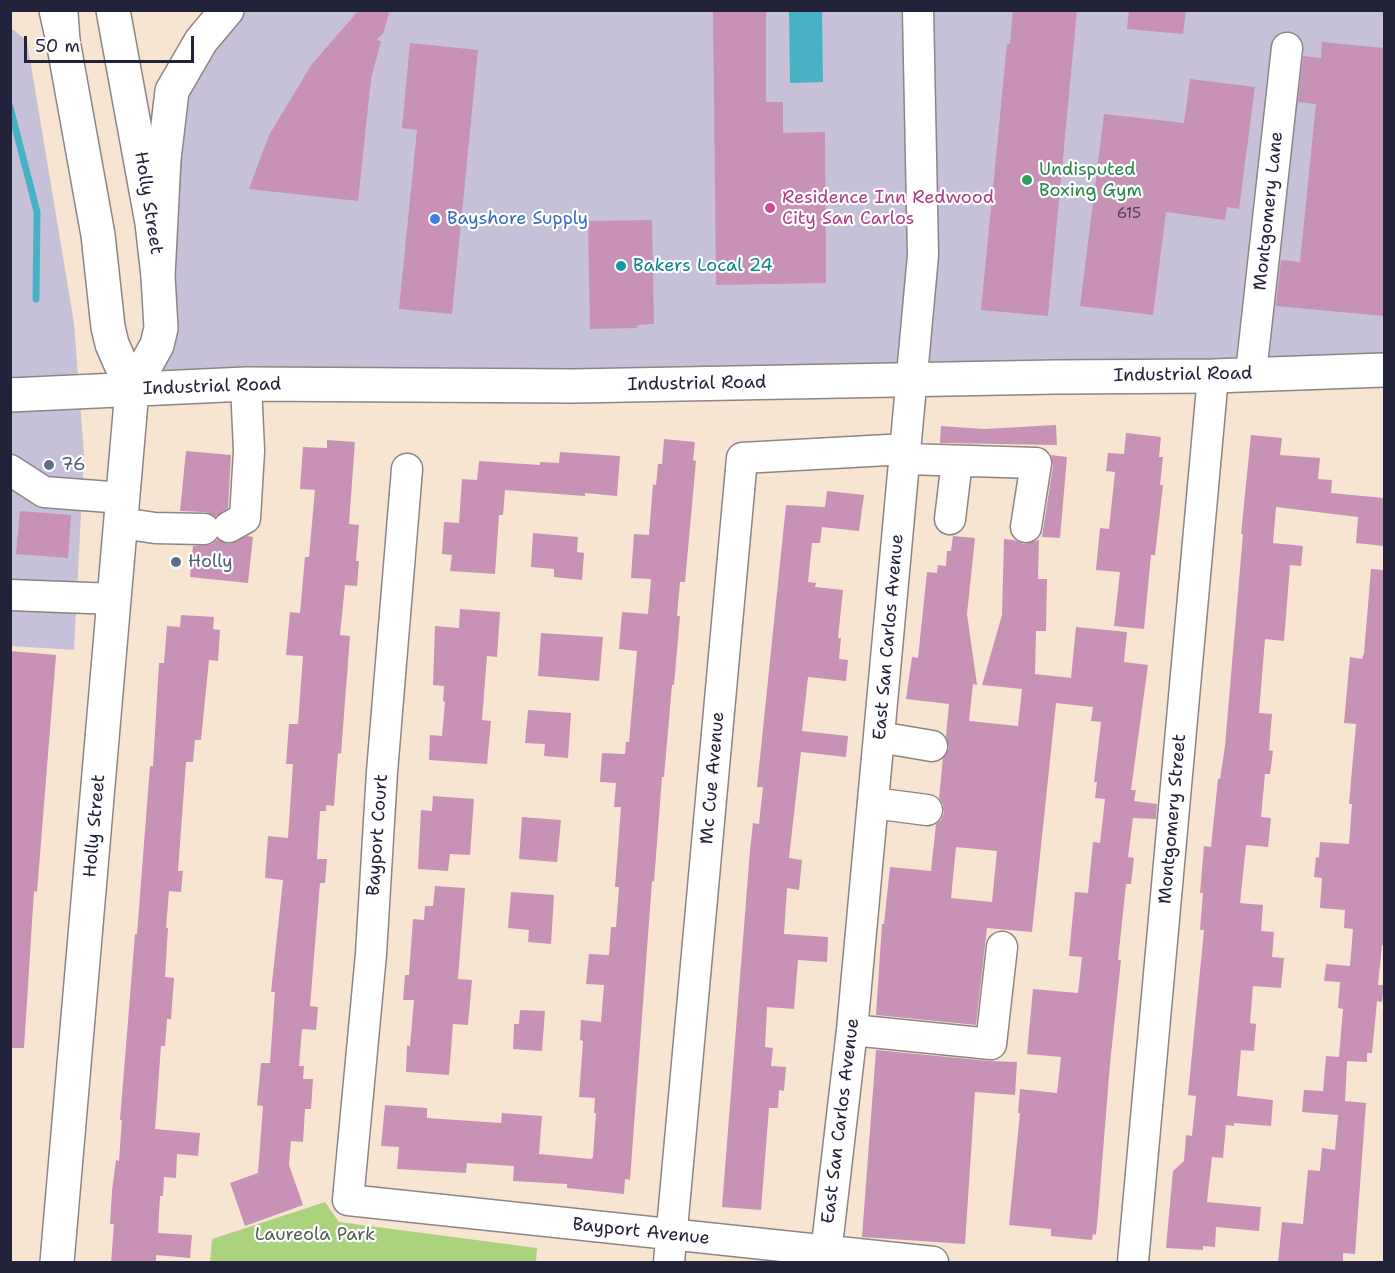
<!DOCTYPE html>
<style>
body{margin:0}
#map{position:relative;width:1395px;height:1273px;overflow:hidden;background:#f8e5d1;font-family:"Shantell Sans",sans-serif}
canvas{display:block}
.frame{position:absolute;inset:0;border:12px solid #22223b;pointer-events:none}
.scale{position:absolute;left:24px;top:36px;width:170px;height:27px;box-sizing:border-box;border:3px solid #22223b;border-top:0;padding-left:8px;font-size:18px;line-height:21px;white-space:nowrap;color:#22223b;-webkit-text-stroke:4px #fff;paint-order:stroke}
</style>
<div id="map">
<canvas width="1395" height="1273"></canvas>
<div class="frame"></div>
<div class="scale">50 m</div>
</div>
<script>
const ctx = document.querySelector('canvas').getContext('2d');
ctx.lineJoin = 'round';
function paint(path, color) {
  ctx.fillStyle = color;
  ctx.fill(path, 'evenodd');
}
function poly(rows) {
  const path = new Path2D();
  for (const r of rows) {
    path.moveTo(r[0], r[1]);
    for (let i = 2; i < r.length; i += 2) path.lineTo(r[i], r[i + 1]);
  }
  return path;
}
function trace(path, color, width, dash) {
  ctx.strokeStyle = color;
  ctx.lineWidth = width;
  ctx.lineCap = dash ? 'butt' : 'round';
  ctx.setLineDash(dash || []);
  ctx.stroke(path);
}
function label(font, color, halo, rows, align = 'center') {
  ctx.font = font + ' "Shantell Sans",sans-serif';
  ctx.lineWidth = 4.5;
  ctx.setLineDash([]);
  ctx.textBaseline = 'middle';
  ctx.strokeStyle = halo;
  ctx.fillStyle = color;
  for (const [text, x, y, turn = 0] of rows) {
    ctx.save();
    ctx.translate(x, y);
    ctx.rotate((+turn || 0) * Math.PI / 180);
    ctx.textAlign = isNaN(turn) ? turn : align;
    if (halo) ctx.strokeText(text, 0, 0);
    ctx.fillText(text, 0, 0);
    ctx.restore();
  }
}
paint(poly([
 [227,11,1384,11,1384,370,132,390,157,345,168,122],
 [10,27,27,41,74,323,84,455,74,650,11,646]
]), '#c7c0d9');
paint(poly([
 [325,1202,339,1222,537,1248,536,1262,210,1262,212,1239]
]), '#abd37d');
paint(poly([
 [789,11,822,11,823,82,790,83]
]), '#46b2c4');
trace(poly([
 [10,107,37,212,36,299]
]), '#46b2c4', 7);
paint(poly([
 [359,10,390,10,383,34,376,40,381,41,371,79,358,201,249,189,269,135,312,64],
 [713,10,766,10,766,102,783,102,783,133,825,132,826,283,716,285],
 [1013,10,1077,10,1048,316,981,310,1007,44,1010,44],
 [1129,10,1186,10,1183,34,1127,29],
 [1322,42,1384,48,1384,316,1276,306,1281,260,1300,262,1316,104,1298,102,1303,56,1321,58],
 [410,43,478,50,452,314,399,309,417,130,402,128],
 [1190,79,1255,87,1239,209,1227,207,1225,220,1166,212,1153,315,1080,306,1104,114,1184,123],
 [652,220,654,324,637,325,637,328,590,329,588,221],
 [1056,425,1057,445,940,443,941,426,984,429],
 [1126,433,1161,437,1159,457,1163,457,1160,485,1163,485,1155,555,1151,555,1144,629,1114,626,1120,572,1096,570,1100,528,1109,529,1115,472,1106,471,1108,453,1124,454],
 [1251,435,1282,438,1280,455,1320,458,1318,479,1332,480,1331,493,1384,498,1384,546,1356,543,1358,517,1276,507,1273,543,1303,546,1301,566,1290,565,1284,641,1265,639,1259,713,1272,714,1269,750,1273,751,1270,774,1265,774,1261,817,1271,818,1268,847,1246,845,1240,903,1263,905,1261,931,1274,932,1272,957,1284,958,1281,988,1253,986,1250,1023,1256,1024,1254,1051,1241,1050,1237,1096,1273,1100,1271,1126,1234,1123,1234,1126,1226,1125,1223,1158,1212,1157,1207,1202,1261,1207,1259,1231,1216,1227,1215,1247,1203,1246,1203,1250,1166,1248,1173,1171,1184,1161,1186,1135,1192,1136,1196,1096,1188,1095,1204,930,1200,930,1203,893,1200,893,1204,846,1211,847,1218,779,1220,779,1225,746,1243,534,1241,534],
 [664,439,695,442,693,460,696,461,685,582,680,582,677,616,680,616,674,685,672,685,664,777,662,777,654,882,652,881,630,1180,625,1179,624,1194,567,1188,567,1184,513,1181,514,1166,467,1163,466,1173,397,1169,399,1147,381,1146,385,1105,427,1108,427,1118,501,1123,502,1113,542,1116,539,1154,591,1159,593,1157,596,1113,594,1113,595,1098,579,1097,583,1041,580,1040,581,1020,601,1022,604,985,586,984,589,954,609,955,611,927,616,927,619,887,615,887,621,807,614,807,616,783,600,782,602,753,625,754,626,742,629,742,637,651,619,649,622,612,648,614,651,579,631,578,634,534,649,535,653,484,656,485,658,464,662,464],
 [327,440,355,442,349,524,359,525,356,561,359,561,357,586,345,585,340,635,350,636,341,754,338,753,334,806,326,805,326,811,320,811,317,859,327,859,325,883,320,883,310,1006,318,1007,316,1030,302,1029,299,1066,304,1066,303,1079,313,1079,311,1109,305,1109,303,1142,291,1141,289,1165,303,1205,245,1226,230,1183,258,1173,263,1106,257,1105,261,1063,270,1063,275,992,271,992,283,880,265,878,268,836,288,838,293,764,286,764,289,724,298,724,303,656,286,655,290,612,300,613,305,557,309,557,315,490,300,489,303,447,327,448],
 [186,451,231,455,228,508,215,517,205,512,180,511],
 [560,452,620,456,617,496,585,493,585,496,505,490,503,515,499,515,495,574,450,571,452,555,442,554,444,522,459,523,462,479,477,480,479,461,540,465,540,462,559,463],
 [1051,455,1067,457,1060,538,1042,537,1053,466],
 [827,491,864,495,859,531,822,527,820,543,812,543,808,582,816,583,815,587,843,590,838,638,841,638,839,659,848,660,846,681,808,677,802,731,848,736,846,757,801,752,789,858,802,860,799,890,787,888,784,934,828,937,827,962,798,960,794,1009,767,1007,765,1047,773,1048,771,1066,786,1067,784,1091,779,1090,778,1108,769,1108,761,1210,722,1207,750,850,753,823,759,824,763,787,757,787,786,505,825,507],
 [20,511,71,515,68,558,16,554],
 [533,533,578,537,577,552,584,553,582,580,554,577,554,569,531,567],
 [247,536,253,537,248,583,190,577,193,546,212,544,218,539,229,544],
 [953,536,975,538,967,614,977,685,973,684,969,721,1018,726,1022,689,982,685,1002,615,1004,539,1014,540,1024,544,1039,540,1038,579,1047,579,1046,631,1036,631,1035,674,1071,678,1076,627,1127,632,1124,662,1148,665,1131,790,1136,790,1134,801,1157,804,1156,819,1133,818,1128,857,1134,858,1131,884,1126,884,1118,960,1121,960,1110,1064,1098,1214,1096,1235,1093,1234,1092,1240,1051,1236,1051,1229,1009,1225,1020,1113,1018,1113,1020,1089,1057,1093,1061,1057,1027,1054,1033,989,1078,993,1082,957,1069,956,1075,892,1088,893,1093,842,1100,843,1105,799,1095,798,1097,782,1094,782,1101,722,1091,721,1093,707,1056,703,1032,932,987,928,976,1025,876,1015,882,924,884,924,890,867,931,871,936,824,941,820,944,813,943,804,939,798,943,758,949,748,946,736,949,704,906,699,912,657,918,658,927,572,937,573,938,565,946,566,947,551,951,551],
 [956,847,997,851,992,902,951,898],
 [1371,569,1384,570,1384,945,1382,945,1378,985,1384,985,1382,1002,1377,1001,1372,1053,1367,1053,1367,1062,1347,1061,1345,1101,1366,1103,1355,1254,1343,1253,1343,1263,1278,1263,1282,1222,1303,1224,1308,1170,1320,1171,1322,1148,1335,1150,1338,1115,1302,1112,1304,1090,1323,1091,1326,1056,1339,1057,1343,1009,1338,1008,1340,982,1324,981,1326,964,1350,966,1353,929,1344,928,1345,910,1320,908,1322,878,1314,877,1316,857,1319,858,1320,842,1349,844,1352,804,1349,804,1356,724,1344,723,1350,657,1362,659,1364,653],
 [460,609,500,612,497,657,487,656,482,720,491,721,487,764,429,760,430,735,442,736,445,702,443,701,444,686,433,685,435,626,459,628],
 [181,615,214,617,213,629,220,630,218,661,209,660,201,740,195,740,193,762,186,762,178,871,183,871,181,892,169,891,166,928,168,928,165,977,174,978,171,1019,167,1019,165,1046,161,1046,155,1129,200,1133,198,1156,177,1154,176,1178,164,1177,163,1196,160,1196,158,1233,192,1235,190,1258,156,1255,156,1263,111,1263,114,1224,110,1224,112,1191,116,1160,119,1161,122,1120,120,1120,135,934,137,934,150,766,153,766,159,663,164,663,167,626,180,627],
 [541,633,603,637,599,681,538,676],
 [10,651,56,655,37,892,34,891,24,1048,10,1048,10,769,12,744,10,744],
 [528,710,571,713,568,758,544,756,545,744,525,743],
 [433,796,474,799,470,855,450,854,448,871,418,869,421,810,432,811],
 [522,817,561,820,557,862,519,859],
 [435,886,465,888,458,979,472,980,468,1025,453,1024,449,1075,406,1072,407,1045,410,1046,414,1000,403,1000,405,975,409,975,413,919,424,920,425,906,433,906],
 [511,892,554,895,551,944,528,942,529,930,508,928],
 [520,1010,545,1011,542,1051,513,1049,514,1024,519,1024],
 [876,1050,989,1061,1017,1062,1015,1095,975,1092,965,1244,862,1237]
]), '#c792b6');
const minor = poly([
 [1251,373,1287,48],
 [905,459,1036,463,1026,527],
 [407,469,382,772,371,954,348,1200,933,1262],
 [10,470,44,492,123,498],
 [950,519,957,461],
 [121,523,155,528,204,529],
 [229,527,245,518,249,451,246,384],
 [10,595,115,599],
 [879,737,932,746],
 [873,803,927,810],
 [852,1030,991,1044,1002,947],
 [669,1262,742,458,906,449],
 [825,1262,852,1030,923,255,918,10],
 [1133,1262,1213,376]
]);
const major = poly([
 [61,13,63,41,98,235,108,327,112,344,132,390],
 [10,395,246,384,574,386,1055,377,1213,376,1384,370],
 [57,1262,132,390,157,345,161,328,158,276,152,223,113,10]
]);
const highway = poly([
 [56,10,63,41],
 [158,276,164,159,172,91,201,41,227,10]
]);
trace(minor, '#8d8486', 33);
trace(major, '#8d8486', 36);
trace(highway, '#8d8486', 36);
trace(minor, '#fff', 30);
trace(major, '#fff', 33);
trace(highway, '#fff', 33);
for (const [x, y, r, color] of [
 [1027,180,6,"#2e9e5b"],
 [770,208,6,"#d1479c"],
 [435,219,6,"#3f7fe0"],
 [621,266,6,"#0f9aa8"],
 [49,465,6,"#5c6f8a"],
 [176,562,6,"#5c6f8a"]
]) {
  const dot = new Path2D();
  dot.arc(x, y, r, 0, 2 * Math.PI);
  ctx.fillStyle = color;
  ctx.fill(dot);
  trace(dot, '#fff', 2);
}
label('15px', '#4b3e5a', null, [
 ["615",1129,214]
]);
label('18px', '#27864d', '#fff', [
 ["Undisputed",1039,170],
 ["Boxing Gym",1039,191]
], 'left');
label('18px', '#b23c85', '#fff', [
 ["Residence Inn Redwood",782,198],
 ["City San Carlos",782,219]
], 'left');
label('18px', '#22223b', '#fff', [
 ["Holly Street",148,203,81],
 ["Montgomery Lane",1269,211,-84],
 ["Industrial Road",1183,375,-1],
 ["Industrial Road",697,384,-1],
 ["Industrial Road",212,387,-2],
 ["East San Carlos Avenue",889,637,-85],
 ["Mc Cue Avenue",713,778,-85],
 ["Montgomery Street",1173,819,-85],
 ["Holly Street",95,826,-85],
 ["Bayport Court",378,835,-86],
 ["East San Carlos Avenue",841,1121,-83],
 ["Bayport Avenue",641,1232,6]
]);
label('18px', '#366cbe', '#fff', [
 ["Bayshore Supply",447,219]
], 'left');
label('18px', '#0d838f', '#fff', [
 ["Bakers Local 24",633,266]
], 'left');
label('18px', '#4e5e75', '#fff', [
 ["76",61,465],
 ["Holly",188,562]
], 'left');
label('18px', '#526052', '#fff', [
 ["Laureola Park",315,1235]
]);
</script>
